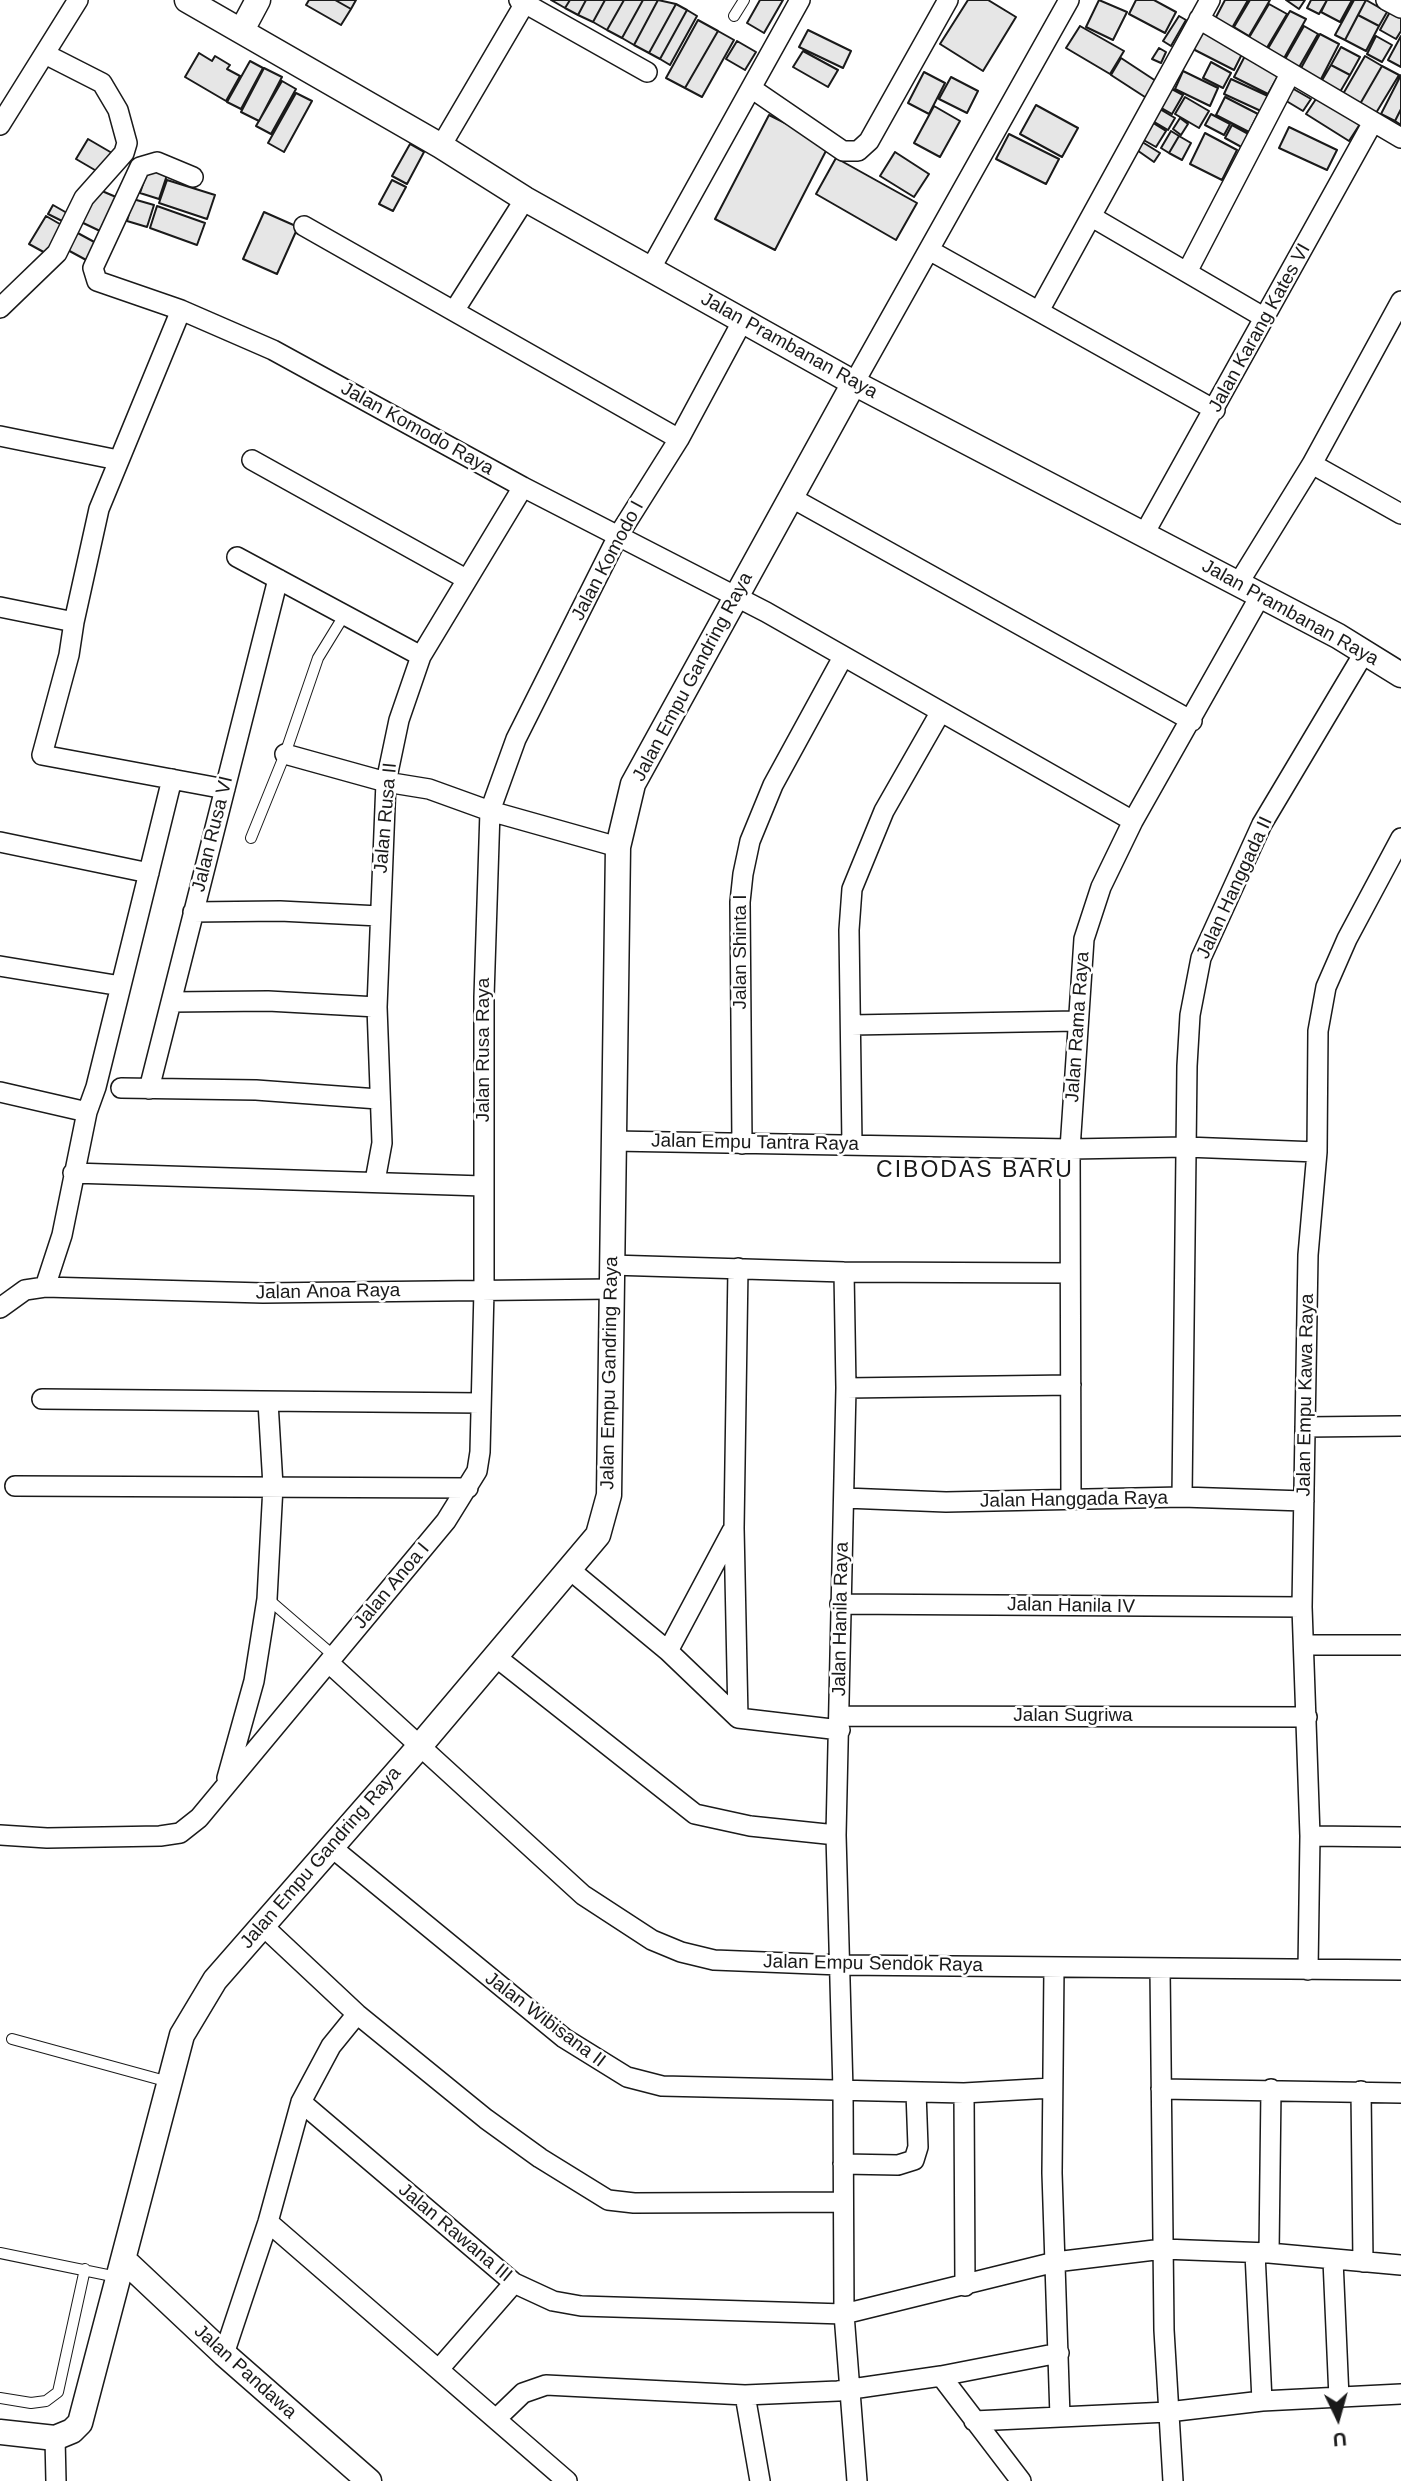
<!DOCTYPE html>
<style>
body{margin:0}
#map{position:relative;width:1401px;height:2481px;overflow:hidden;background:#fff;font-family:Arial,sans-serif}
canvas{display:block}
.north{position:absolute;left:1303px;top:2383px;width:70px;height:70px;-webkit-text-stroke:5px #fff;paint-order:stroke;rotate:175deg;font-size:19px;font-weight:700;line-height:28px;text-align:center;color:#1a1a1a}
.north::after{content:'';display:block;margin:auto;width:24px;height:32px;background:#1a1a1a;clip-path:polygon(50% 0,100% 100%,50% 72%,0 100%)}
</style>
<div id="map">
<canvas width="1401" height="2481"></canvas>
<div class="north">U</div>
</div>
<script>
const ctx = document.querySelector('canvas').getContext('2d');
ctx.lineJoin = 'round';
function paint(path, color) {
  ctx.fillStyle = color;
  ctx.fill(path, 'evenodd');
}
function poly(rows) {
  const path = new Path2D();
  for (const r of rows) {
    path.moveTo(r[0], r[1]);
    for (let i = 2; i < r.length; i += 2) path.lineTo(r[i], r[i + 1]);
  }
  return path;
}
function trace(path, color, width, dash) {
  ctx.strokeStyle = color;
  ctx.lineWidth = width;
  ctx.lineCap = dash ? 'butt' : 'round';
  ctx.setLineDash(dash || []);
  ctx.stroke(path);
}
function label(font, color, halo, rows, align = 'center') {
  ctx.font = font + ' Arial,sans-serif';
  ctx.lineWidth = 5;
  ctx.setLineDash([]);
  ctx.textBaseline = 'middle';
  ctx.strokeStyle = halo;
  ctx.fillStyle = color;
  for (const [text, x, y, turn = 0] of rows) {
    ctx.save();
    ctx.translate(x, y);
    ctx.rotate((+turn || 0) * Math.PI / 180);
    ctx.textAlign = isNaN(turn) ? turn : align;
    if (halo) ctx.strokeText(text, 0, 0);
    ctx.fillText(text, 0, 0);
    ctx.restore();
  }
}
const building = poly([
 [309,0,335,0,351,9,341,25,306,5,309,0],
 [335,0,356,0,351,9,335,0],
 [551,0,570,0,565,8,551,0],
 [570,0,586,0,578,15,565,8,570,0],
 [586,0,605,0,593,22,578,15,586,0],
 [605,0,624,0,607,30,593,22,605,0],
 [624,0,643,0,622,38,607,30,624,0],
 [643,0,658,0,634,45,622,38,643,0],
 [658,0,676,4,649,53,634,45,658,0],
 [760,0,783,0,764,33,747,23,760,0],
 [968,0,988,0,1016,17,983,71,940,44,968,0],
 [1099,0,1127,12,1113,40,1086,27,1099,0],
 [1136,0,1154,0,1176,12,1165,33,1129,14,1136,0],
 [1225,0,1248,0,1232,28,1215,19,1225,0],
 [1250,0,1270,0,1249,36,1234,27,1250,0],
 [1286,0,1305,0,1299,9,1286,0],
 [1311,0,1327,0,1319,14,1307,8,1311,0],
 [1327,0,1352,0,1340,22,1321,12,1327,0],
 [1354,0,1366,0,1345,40,1335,35,1354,0],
 [1366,0,1387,12,1379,26,1358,15,1366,0],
 [676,4,687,10,660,59,649,53,676,4],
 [1269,4,1287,14,1265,51,1247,41,1269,4],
 [687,10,697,16,670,65,660,59,687,10],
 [1391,10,1401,16,1401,31,1396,39,1380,30,1391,10],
 [1290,11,1306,19,1283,60,1266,52,1290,11],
 [1358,15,1379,26,1366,51,1345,40,1358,15],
 [1179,16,1186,20,1171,46,1163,41,1179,16],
 [698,20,718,31,685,88,666,78,698,20],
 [1080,26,1124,51,1110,74,1066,48,1080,26],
 [1304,26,1318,34,1298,69,1284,61,1304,26],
 [808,30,851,51,843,68,799,47,808,30],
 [718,31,734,40,702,97,685,88,718,31],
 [1200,31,1243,52,1234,70,1191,48,1200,31],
 [1320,34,1339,44,1320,81,1300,70,1320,34],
 [1376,36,1392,45,1382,62,1367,54,1376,36],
 [1401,36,1401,67,1388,60,1401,36],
 [737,41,756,52,745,70,726,59,737,41],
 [1341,47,1360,57,1350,75,1331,65,1341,47],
 [1159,48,1166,52,1161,63,1152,59,1159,48],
 [803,51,838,70,828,87,793,67,803,51],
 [199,53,212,61,215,56,230,65,227,69,240,76,226,101,185,77,199,53],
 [1246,54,1280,72,1268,94,1234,77,1246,54],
 [1365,56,1382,66,1360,104,1343,94,1365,56],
 [1121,58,1159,83,1148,99,1111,75,1121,58],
 [250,61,263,68,241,109,227,102,250,61],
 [1211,62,1231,73,1223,88,1203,78,1211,62],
 [1331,65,1350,75,1340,92,1321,82,1331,65],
 [1382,66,1399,75,1376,113,1360,104,1382,66],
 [264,68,282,77,259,121,241,112,264,68],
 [1183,71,1218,88,1210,106,1175,89,1183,71],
 [924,72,945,83,929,114,908,103,924,72],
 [1401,75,1401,109,1395,121,1381,114,1401,75],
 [951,77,978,91,967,113,939,99,951,77],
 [1231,79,1270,97,1263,112,1224,94,1231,79],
 [282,81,296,89,271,134,256,126,282,81],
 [1168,87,1183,95,1172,114,1158,106,1168,87],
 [1290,87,1311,99,1303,111,1283,99,1290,87],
 [296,93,312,101,284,152,268,143,296,93],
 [1318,96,1360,124,1349,141,1306,114,1318,96],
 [1185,97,1209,111,1199,128,1175,114,1185,97],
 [1225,97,1258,114,1249,132,1216,115,1225,97],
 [1036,105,1078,128,1062,157,1020,134,1036,105],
 [934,106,960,121,940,157,914,143,934,106],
 [1158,108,1175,118,1168,130,1151,120,1158,108],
 [1401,109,1401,125,1395,121,1401,109],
 [1211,114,1230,124,1224,135,1205,125,1211,114],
 [769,115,829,145,775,250,715,219,769,115],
 [1180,118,1188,124,1181,135,1173,129,1180,118],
 [1150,121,1166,131,1156,147,1140,138,1150,121],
 [1232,125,1252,136,1245,149,1225,138,1232,125],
 [1289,127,1337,150,1327,170,1279,148,1289,127],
 [1171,131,1179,136,1169,153,1161,148,1171,131],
 [1205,133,1237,150,1222,180,1190,164,1205,133],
 [1009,134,1059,159,1046,184,996,159,1009,134],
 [1179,136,1191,143,1182,160,1169,153,1179,136],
 [88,139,112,153,100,173,76,159,88,139],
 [1139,140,1160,153,1154,162,1134,148,1139,140],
 [410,144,424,152,407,184,392,176,410,144],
 [895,152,929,174,914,197,880,176,895,152],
 [836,158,917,203,896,240,816,194,836,158],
 [148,169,167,175,159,199,140,193,148,169],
 [167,180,215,195,207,219,159,203,167,180],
 [392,180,406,187,393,211,379,204,392,180],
 [95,188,116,197,100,231,79,221,95,188],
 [133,199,154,205,147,227,127,221,133,199],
 [53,205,67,213,62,221,48,214,53,205],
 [157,206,205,223,197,245,150,228,157,206],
 [264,212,298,227,277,274,243,259,264,212],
 [46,216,65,227,49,255,29,244,46,216],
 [74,231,98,244,88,261,64,248,74,231]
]);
paint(building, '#e6e6e6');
trace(building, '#1a1a1a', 2);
const service = poly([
 [734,16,744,0],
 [251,838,285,754,318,658,345,614],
 [268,1599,334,1656],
 [12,2039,169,2082],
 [0,2253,117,2277],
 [0,2398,31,2403,46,2401,58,2392,85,2269]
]);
const minor = poly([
 [519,0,647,72],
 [1386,0,1401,8],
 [1199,19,1401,138],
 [751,88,843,151,858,151,869,141,948,0],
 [0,125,78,0],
 [441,146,525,3],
 [193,177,157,162,140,167,93,268,97,281,181,310,273,350,523,487,766,612,1133,821],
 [1092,217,1265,318],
 [304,226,679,439],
 [929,250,1215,410],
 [651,268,800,0],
 [1187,272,1290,74],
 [0,308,57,253,84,198,124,153,127,143,118,110,102,83,45,54],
 [454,311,525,199],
 [1039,311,1210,0],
 [854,383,1069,0],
 [0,436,118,460],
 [252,460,466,579],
 [1312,464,1401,514],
 [792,498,1192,721],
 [1144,534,1373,122],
 [237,557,421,656],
 [1238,584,1312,464,1401,301],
 [0,607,74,622,99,509,181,310],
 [74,622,69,655,42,755,225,789],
 [285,754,386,782,429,789,490,811,618,847],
 [0,842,149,873],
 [193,912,280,911,379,916],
 [0,966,121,986],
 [171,1002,268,1001,377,1007],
 [851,1025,1077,1021],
 [121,1088,256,1090,378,1099],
 [149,1089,278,579],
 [0,1092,87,1112],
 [613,1141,1070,1149,1186,1147,1317,1152],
 [742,1144,740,902,743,874,750,841,773,785,843,657],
 [852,1145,849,930,852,889,884,811,940,713],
 [73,1173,483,1186],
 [375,1181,382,1143,377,1007,386,782,399,720,421,656,523,487],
 [611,1265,844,1272,1070,1273],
 [844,1272,846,1388,836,1835,843,2091,844,2314,857,2481],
 [45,1287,62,1235,87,1112,96,1087,172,779],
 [0,1308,25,1290,45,1287,263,1293,611,1289],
 [846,1388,1071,1385],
 [42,1399,481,1403],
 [1305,1427,1401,1426],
 [15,1486,468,1488],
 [1182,1497,1187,1066,1190,1015,1201,958,1262,824,1364,653],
 [845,1498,946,1502,1182,1497,1304,1501],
 [1071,1500,1070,1149,1084,939,1101,887,1133,821,1259,598],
 [569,1569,668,1651,738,1718,840,1730],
 [840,1604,1302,1607],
 [1304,1645,1401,1645],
 [668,1651,732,1531],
 [496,1657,695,1814,750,1826,836,1835],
 [329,1663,583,1895,652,1940,681,1952,714,1960,840,1965,1401,1970],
 [839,1716,1307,1717],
 [738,1718,734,1528,738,1268],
 [227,1778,254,1681,267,1599,273,1486,268,1402],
 [0,1835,47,1838,160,1836,180,1833,199,1818,446,1521,477,1471,480,1452,484,1290,484,997,490,811,516,739,618,536,679,439,743,320],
 [1310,1836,1401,1837],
 [330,1846,564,2038,627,2077,662,2086,964,2093,1052,2088],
 [262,1925,357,2014,486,2119,540,2158,608,2200,634,2203,842,2202],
 [1054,1968,1052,2173,1060,2417],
 [1160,1969,1164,2330,1173,2481],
 [1308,1970,1310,1836,1302,1607,1308,1255,1317,1152,1318,1031,1326,987,1347,939,1401,838],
 [1161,2089,1401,2093],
 [1361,2091,1363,2262],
 [964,2093,965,2286],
 [301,2102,514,2283,553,2301,581,2306,844,2314,1055,2262,1163,2249,1269,2253,1401,2265],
 [843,2164,898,2165,914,2160,918,2147,916,2092],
 [268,2222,567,2481],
 [1255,2253,1262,2401],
 [1269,2253,1271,2089],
 [1333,2260,1339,2398],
 [224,2354,268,2222,301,2102,331,2046,357,2014],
 [439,2369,514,2283],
 [941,2376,1021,2481],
 [745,2395,760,2481],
 [496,2419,523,2393,546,2385,745,2395,838,2391,941,2376,1059,2353],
 [974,2421,1168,2412,1262,2401,1401,2394],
 [55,2438,56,2481]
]);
const tertiary = poly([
 [187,0,441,146,525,199,854,383,1338,636,1401,675],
 [242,30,258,0],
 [124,2260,224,2354,369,2481],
 [0,2432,55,2438,72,2431,80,2423,182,2035,215,1980,419,1747,598,1535,609,1495,618,847,633,784,854,383]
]);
trace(service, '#1a1a1a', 12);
trace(minor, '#1a1a1a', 22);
trace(tertiary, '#1a1a1a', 27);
trace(service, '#fff', 10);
trace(minor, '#fff', 19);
trace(tertiary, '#fff', 24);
label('19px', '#1a1a1a', '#fff', [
 ["Jalan Karang Kates VI",1260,328,-61],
 ["Jalan Prambanan Raya",789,346,29],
 ["Jalan Komodo Raya",417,429,29],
 ["Jalan Komodo I",608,561,-62],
 ["Jalan Prambanan Raya",1290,613,29],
 ["Jalan Empu Gandring Raya",693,677,-62],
 ["Jalan Rusa II",386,818,-85],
 ["Jalan Rusa VI",213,834,-76],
 ["Jalan Hanggada II",1235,888,-65],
 ["Jalan Shinta I",741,952,-90],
 ["Jalan Rama Raya",1078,1027,-86],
 ["Jalan Rusa Raya",484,1050,-90],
 ["Jalan Empu Tantra Raya",755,1143,1],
 ["Jalan Anoa Raya",328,1292,-1],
 ["Jalan Empu Gandring Raya",610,1373,-89],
 ["Jalan Empu Kawa Raya",1306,1395,-89],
 ["Jalan Hanggada Raya",1074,1500,-1],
 ["Jalan Anoa I",392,1586,-50],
 ["Jalan Hanila IV",1071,1606,1],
 ["Jalan Hanila Raya",841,1619,-89],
 ["Jalan Sugriwa",1073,1716],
 ["Jalan Empu Gandring Raya",321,1858,-49],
 ["Jalan Empu Sendok Raya",873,1964,1],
 ["Jalan Wibisana II",545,2020,37],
 ["Jalan Rawana III",455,2233,40],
 ["Jalan Pandawa",245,2372,42]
]);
ctx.letterSpacing = '2px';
label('23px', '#1a1a1a', '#fff', [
 ["CIBODAS BARU",975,1171]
]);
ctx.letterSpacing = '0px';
</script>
